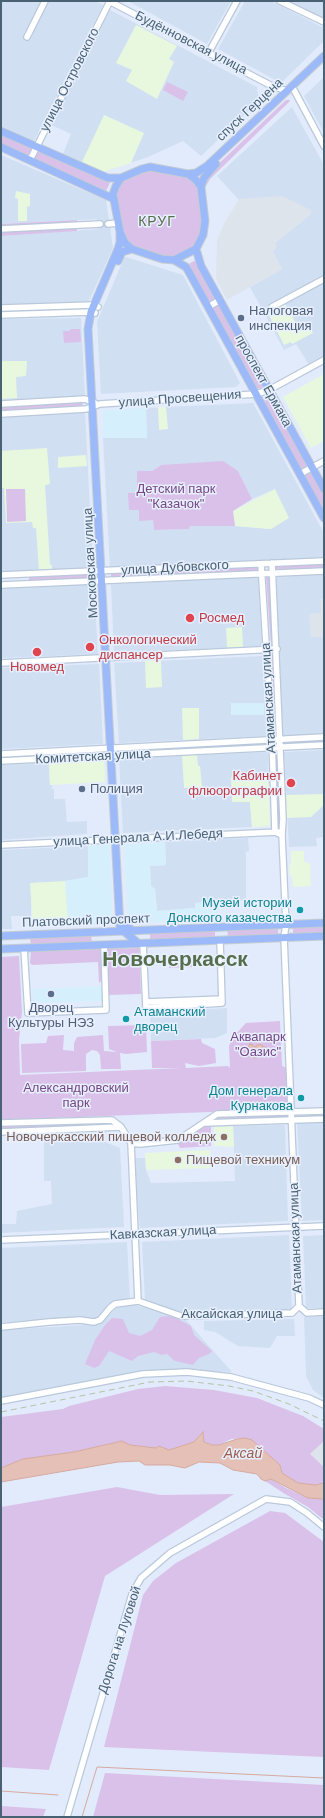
<!DOCTYPE html>
<meta charset="utf-8">
<style>
body{margin:0}
#map{position:relative;width:325px;height:1818px;overflow:hidden;background:#e2ebfc;font-family:Helvetica,sans-serif}
canvas{display:block}
.frame{position:absolute;inset:0;border:2px solid #496273;pointer-events:none}
</style>
<div id="map">
<canvas width="325" height="1818"></canvas>
<div class="frame"></div>
</div>
<script>
const ctx = document.querySelector('canvas').getContext('2d');
ctx.lineJoin = 'round';
function paint(path, color) {
  ctx.fillStyle = color;
  ctx.fill(path, 'evenodd');
}
function poly(rows) {
  const path = new Path2D();
  for (const r of rows) {
    path.moveTo(r[0], r[1]);
    for (let i = 2; i < r.length; i += 2) path.lineTo(r[i], r[i + 1]);
  }
  return path;
}
function trace(path, color, width, dash) {
  ctx.strokeStyle = color;
  ctx.lineWidth = width;
  ctx.lineCap = dash ? 'butt' : 'round';
  ctx.setLineDash(dash || []);
  ctx.stroke(path);
}
function label(font, color, halo, rows, align = 'center') {
  ctx.font = font + ' Helvetica,sans-serif';
  ctx.lineWidth = 3;
  ctx.setLineDash([]);
  ctx.textBaseline = 'middle';
  ctx.strokeStyle = halo;
  ctx.fillStyle = color;
  for (const [text, x, y, turn = 0] of rows) {
    ctx.save();
    ctx.translate(x, y);
    ctx.rotate((+turn || 0) * Math.PI / 180);
    ctx.textAlign = isNaN(turn) ? turn : align;
    if (halo) ctx.strokeText(text, 0, 0);
    ctx.fillText(text, 0, 0);
    ctx.restore();
  }
}
paint(poly([
 [1,1,95,1,103,5,34,141,1,126],
 [128,1,231,1,207,44],
 [245,1,271,1,324,28,324,41,281,83,218,49],
 [287,1,324,1,324,19],
 [110,10,257,87,259,101,201,156,183,141,148,157,103,172,63,154,71,134,49,124],
 [324,77,324,133,304,96],
 [292,107,324,165,324,357,309,365,296,344,284,350,250,287,282,269,272,251,275,243,311,214,311,210,239,200,217,176],
 [1,155,106,200,113,248,89,301,86,303,1,305,1,236,98,229,97,219,1,224],
 [126,257,183,275,240,383,236,387,101,394,97,322,124,258],
 [81,318,85,396,1,400,1,319],
 [253,403,324,533,324,558,110,568,103,438,147,438,146,408],
 [161,465,238,471,252,499,275,489,271,529,235,526,189,526,189,529,154,530,153,520,139,510,137,471,152,471],
 [85,411,93,569,1,572,1,416],
 [324,574,324,734,283,736,276,577],
 [258,577,262,646,114,653,111,584],
 [94,584,98,654,1,658,1,589],
 [262,656,267,736,119,743,114,663],
 [99,664,103,744,1,749,1,668],
 [324,750,324,837,316,838,317,846,289,847,284,752],
 [268,752,268,776,231,777,250,802,252,827,123,833,119,759],
 [49,763,50,785,52,785,52,789,54,789,54,799,65,799,67,822,87,821,87,834,1,840,1,765],
 [248,838,249,851,246,852,246,900,195,903,195,908,157,911,155,889,151,887,150,866,166,865,165,842],
 [88,846,89,877,58,882,31,883,31,916,11,916,12,929,1,929,1,850],
 [227,1008,227,1033,215,1038,151,1041,150,1012],
 [324,1121,324,1220,302,1221,297,1122],
 [285,1125,288,1221,140,1228,133,1158,145,1158,146,1170,151,1183,235,1181,233,1126],
 [85,1134,120,1148,124,1227,1,1233,1,1224,16,1224,17,1211,52,1204,51,1181,44,1181,44,1135],
 [289,1235,292,1310,180,1314,146,1303,145,1300,142,1242],
 [324,1235,324,1308,306,1308,303,1236],
 [127,1242,130,1299,115,1303,99,1318,1,1322,1,1248],
 [135,1305,186,1320,232,1372,151,1370,1,1399,1,1330,101,1324,117,1307],
 [324,1316,324,1398,313,1390,306,1376,304,1317],
 [294,1319,295,1336,277,1336,270,1348,238,1346,215,1332,204,1330,204,1321]
]), '#d1dff3');
paint(poly([
 [146,408,147,438,103,438,103,410],
 [231,703,264,703,264,715,231,715],
 [165,842,166,865,150,866,151,886,155,889,157,911,195,908,195,903,218,902,218,919,128,923,124,845],
 [109,845,113,924,68,926,65,881,88,877,88,846],
 [102,986,102,1001,33,1003,33,989]
]), '#d6effc');
paint(poly([
 [282,196,311,210,311,214,275,243,277,246,273,252,282,269,227,300,216,278,217,240,225,222,239,199],
 [320,599,324,599,324,637,311,637,309,614,321,613],
 [324,1441,324,1467,310,1454]
]), '#dde4eb');
paint(poly([
 [136,25,177,46,169,59,174,62,157,99,126,81,132,70,116,63],
 [104,115,144,133,131,163,103,172,82,162],
 [16,191,30,194,30,206,27,207,27,221,18,221,18,199,15,198],
 [285,304,298,327,307,322,313,333,292,344,291,342,284,345,268,313],
 [1,361,27,361,26,376,16,377,17,398,1,399],
 [324,374,324,441,311,448,283,397],
 [158,407,166,407,168,429,159,430],
 [47,448,50,484,45,485,50,565,52,565,52,571,39,571,36,528,33,528,32,522,6,523,4,488,1,488,1,451],
 [86,455,87,466,58,468,58,457],
 [275,489,289,518,271,529,235,526,233,511],
 [242,627,243,647,227,647,226,628],
 [145,661,161,661,162,687,146,688],
 [182,708,199,708,199,739,183,740],
 [197,754,198,766,200,766,202,787,184,788,182,755],
 [104,760,105,782,50,785,49,763],
 [268,776,270,825,269,826,252,827,250,802,232,802,231,777],
 [323,794,324,805,311,817,287,818,286,795],
 [291,851,304,851,304,861,310,864,311,886,293,887,292,876,290,876,289,870,290,864,291,863],
 [65,881,68,926,33,927,30,883],
 [233,1126,234,1147,214,1146,214,1127],
 [210,1150,211,1168,146,1170,145,1153]
]), '#e7f8df');
paint(poly([
 [167,82,188,92,183,101,163,90],
 [286,100,290,100,290,101,210,179,203,191,206,178,212,170],
 [1,135,32,149,29,157,1,145],
 [38,151,110,183,106,191,34,159],
 [151,170,186,177,192,180,197,187,202,221,202,231,195,246,172,257,167,258,135,248,124,238,117,198,119,187,124,181,142,172],
 [77,220,77,224,1,228,1,224],
 [77,227,77,231,1,236,1,231],
 [196,260,266,388,255,389,187,265],
 [71,329,80,329,81,342,64,343,63,331,69,331],
 [271,398,309,467,300,472,261,400],
 [82,400,83,407,1,412,1,405],
 [223,461,238,471,252,499,233,511,235,526,190,526,189,529,154,530,153,520,139,521,139,510,129,510,128,493,137,493,137,471,152,471,161,465],
 [312,471,324,493,324,515,303,476],
 [6,489,25,489,26,521,7,522],
 [324,563,324,568,274,571,274,565],
 [260,566,260,571,192,575,192,569],
 [190,569,190,574,111,577,111,572],
 [94,573,95,578,29,581,29,576],
 [266,576,270,576,273,646,271,646],
 [271,651,274,651,278,736,275,736],
 [268,741,268,746,186,751,185,746],
 [274,751,279,751,282,826,277,826],
 [324,925,324,932,293,934,293,926],
 [278,927,278,935,228,937,227,928],
 [215,929,215,937,150,940,150,932],
 [91,934,92,943,31,946,30,937],
 [102,947,104,978,99,983,98,962,32,965,30,963,31,951],
 [139,948,141,994,108,995,106,949],
 [19,956,22,1012,19,1040,20,1075,181,1068,152,1068,151,1041,201,1039,202,1043,215,1049,216,1063,199,1066,185,1063,186,1068,228,1066,230,1068,229,1046,233,1037,246,1023,280,1021,282,1066,287,1068,289,1109,1,1120,1,957],
 [216,962,216,966,169,968,169,964],
 [146,1025,147,1052,126,1054,120,1053,121,1069,101,1069,100,1055,97,1051,92,1050,86,1054,86,1071,22,1073,21,1044,46,1043,48,1036,64,1035,63,1050,74,1051,74,1043,77,1037,103,1035,104,1051,117,1052,109,1049,108,1026],
 [289,1114,289,1118,217,1120,217,1116],
 [107,1122,107,1125,1,1130,1,1126],
 [206,1125,211,1126,211,1146,180,1148,178,1144],
 [168,1316,174,1317,191,1326,194,1335,212,1351,209,1354,199,1358,193,1365,175,1361,167,1354,162,1355,154,1352,138,1356,132,1361,109,1351,99,1366,94,1368,85,1364,95,1340,105,1325,112,1318,123,1319,129,1333,140,1336,152,1330,160,1317],
 [165,1386,214,1390,257,1398,303,1416,324,1429,324,1441,310,1454,324,1467,324,1483,316,1485,298,1483,282,1473,280,1465,252,1440,245,1438,231,1439,219,1445,212,1445,204,1442,203,1432,194,1442,169,1450,159,1446,156,1448,130,1445,122,1441,74,1452,23,1459,1,1468,1,1417,63,1409,69,1406,138,1389],
 [271,1479,286,1488,308,1498,324,1499,324,1520,308,1507,285,1494,265,1481],
 [117,1487,160,1495,234,1494,105,1576,49,1770,1,1767,1,1507],
 [270,1511,285,1513,324,1542,324,1757,104,1747,143,1595,153,1581,176,1563],
 [105,1773,324,1785,324,1817,93,1817],
 [1,1806,46,1809,43,1817,1,1817]
]), '#dac1e9');
const water = poly([
 [250,1044,253,1045,253,1048,259,1044,266,1048,263,1054,255,1058,249,1056,247,1049,250,1044],
 [203,1432,204,1442,212,1445,219,1445,237,1439,245,1438,252,1440,280,1465,282,1473,298,1483,316,1485,324,1483,324,1499,308,1498,271,1479,265,1481,261,1479,257,1474,233,1470,220,1463,199,1462,185,1468,170,1465,145,1465,139,1461,118,1462,1,1482,1,1468,23,1459,74,1452,122,1441,130,1445,156,1448,159,1446,169,1450,194,1442,203,1432]
]);
paint(water, '#e4c0b7');
trace(water, '#d6a99e', 1);
trace(poly([
 [1,1791,58,1795],
 [82,1817,97,1767,324,1778]
]), '#d6a99e', 1);
const minor = poly([
 [109,1,272,86,287,91],
 [280,1,324,22],
 [27,37,45,1],
 [209,52,237,1],
 [294,90,324,146],
 [30,160,110,1],
 [108,224,118,223],
 [1,229,100,224],
 [208,307,220,300],
 [272,307,324,279],
 [1,308,94,305,98,307],
 [1,315,91,312,95,313],
 [1,404,85,399,95,403],
 [1,414,86,409,100,404,256,394,269,390,324,360],
 [300,474,324,461],
 [272,563,283,819,282,835],
 [261,564,272,740,275,832],
 [1,575,324,561],
 [1,585,324,571],
 [1,663,277,649],
 [1,754,324,737],
 [1,761,324,745],
 [275,832,282,835,286,925,284,937,299,1306],
 [1,845,278,832],
 [143,943,146,1008,222,1003,220,940],
 [24,948,28,1013,106,1010,104,945],
 [146,1002,222,999],
 [1,1123,112,1120,121,1127,131,1143,140,1144,178,1140,217,1114,324,1111],
 [204,1123,324,1119],
 [1,1132,121,1127],
 [131,1143,138,1301],
 [1,1240,324,1226],
 [1,1327,49,1322,80,1320,94,1322,100,1320,110,1308,115,1304,138,1301,181,1316,292,1313,299,1306,307,1313,324,1312],
 [1,1401,143,1374,187,1372,231,1377,309,1398,324,1405],
 [67,1817,132,1594,141,1578,170,1553,266,1499,290,1502,307,1513,324,1527]
]);
const major = poly([
 [1,131,108,178,121,178],
 [1,147,114,199],
 [150,167,188,174,196,180,201,187,205,221,203,235,196,249,174,260,162,259,132,249,125,243,120,232,113,194,116,186,121,178,142,169,150,167],
 [188,174,196,173,207,166,324,56],
 [201,187,204,178,216,164],
 [120,232,120,242,118,249,91,312,88,329,120,928,138,943],
 [196,249,201,266,324,489],
 [174,260,186,267,189,272,324,518],
 [118,261,122,252,132,249],
 [122,919,122,924,125,926,134,931],
 [1,936,324,923],
 [1,949,324,936]
]);
trace(minor, '#b9c9db', 8);
trace(major, '#c5cdd2', 9);
trace(minor, '#fff', 5.5);
trace(major, '#9cbaf9', 7);
trace(poly([
 [1,1412,150,1382,186,1381,229,1386,253,1391,289,1404,324,1421]
]), '#b0c4a2', 1, [6, 4]);
for (const [x, y, r, color] of [
 [241,318,4,"#5c6f8a"],
 [190,618,5,"#e0444e"],
 [90,647,5,"#e0444e"],
 [37,652,5,"#e0444e"],
 [291,783,5,"#e0444e"],
 [82,789,4,"#5c6f8a"],
 [300,910,4,"#0f9aa8"],
 [51,994,4,"#5c6f8a"],
 [126,1019,4,"#0f9aa8"],
 [301,1098,4,"#0f9aa8"],
 [224,1137,4,"#8d6e63"],
 [178,1160,4,"#8d6e63"]
]) {
  const dot = new Path2D();
  dot.arc(x, y, r, 0, 2 * Math.PI);
  ctx.fillStyle = color;
  ctx.fill(dot);
  trace(dot, '#e8f0ff', 1.5);
}
label('13px', '#496273', '#e8f0ff', [
 ["Будённовская улица",191,43,27],
 ["улица Островского",70,80,-63],
 ["спуск Герцена",250,110,-43],
 ["проспект Ермака",263,381,61],
 ["улица Просвещения",180,399,-4],
 ["Московская улица",91,563,-93],
 ["улица Дубовского",175,568,-3],
 ["Атаманская улица",269,698,-93],
 ["Комитетская улица",93,757,-3],
 ["улица Генерала А.И.Лебедя",138,838,-3],
 ["Платовский проспект",86,921,-2],
 ["Кавказская улица",163,1233,-3],
 ["Атаманская улица",296,1238,-92],
 ["Аксайская улица",232,1314],
 ["Дорога на Луговой",120,1640,-72]
]);
label('13px', '#4e5e75', '#e8f0ff', [
 ["Налоговая",249,311],
 ["инспекция",249,326],
 ["Полиция",90,789],
 ["Дворец",51,1008,"center"],
 ["Культуры НЭЗ",51,1023,"center"]
], 'left');
label('13px', '#754784', '#e8f0ff', [
 ["Детский парк",176,489],
 ["\"Казачок\"",176,504],
 ["Аквапарк",258,1037],
 ["\"Оазис\"",258,1052],
 ["Александровский",76,1088],
 ["парк",76,1103]
]);
label('13px', '#be3a42', '#e8f0ff', [
 ["Росмед",199,618],
 ["Онкологический",99,640],
 ["диспансер",99,655],
 ["Новомед",37,667,"center"],
 ["Кабинет",282,776,"right"],
 ["флюорографии",282,791,"right"]
], 'left');
label('13px', '#0d838f', '#e8f0ff', [
 ["Музей истории",292,903],
 ["Донского казачества",292,918],
 ["Атаманский",134,1012,"left"],
 ["дворец",134,1027,"left"],
 ["Дом генерала",293,1091],
 ["Курнакова",293,1106]
], 'right');
label('13px', '#785e54', '#e8f0ff', [
 ["Новочеркасский пищевой колледж",216,1137],
 ["Пищевой техникум",186,1160,"left"]
], 'right');
ctx.letterSpacing = '1px';
label('14px', '#566e4c', '#e8f0ff', [
 ["КРУГ",157,222]
]);
ctx.letterSpacing = '0px';
label('italic 14px', '#9a5d4c', '#e8f0ff', [
 ["Аксай",243,1454]
]);
label('bold 21px', '#566e4c', '#e8f0ff', [
 ["Новочеркасск",175,960]
]);
</script>
